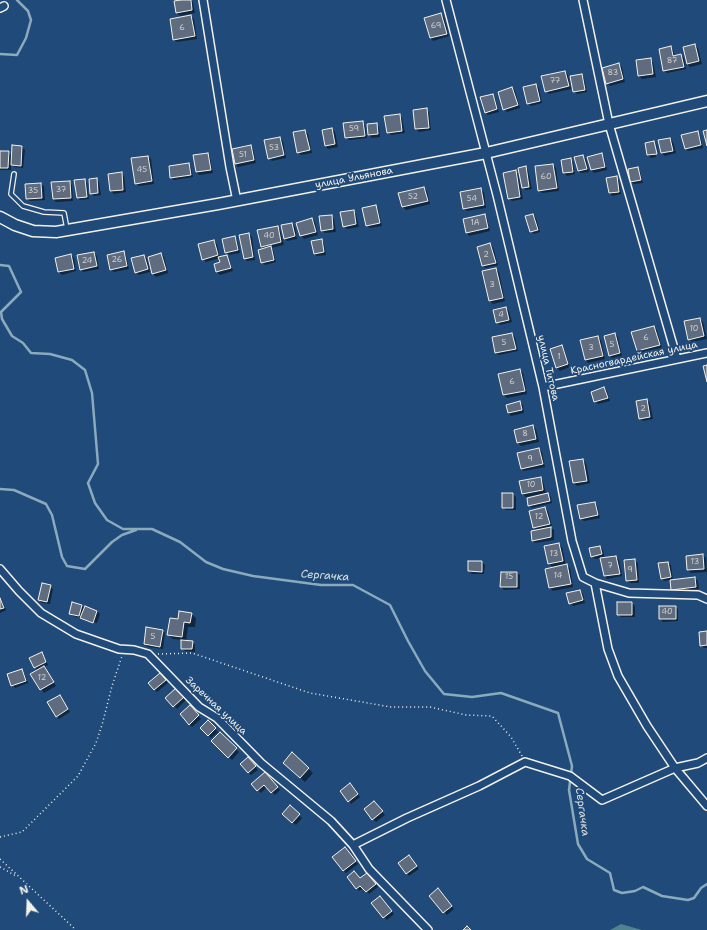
<!DOCTYPE html>
<meta charset="utf-8">
<style>
body{margin:0}
#map{position:relative;width:707px;height:930px;overflow:hidden;background:#1f4a7a;font-family:"Shantell Sans",sans-serif}
canvas{display:block}
.north{position:absolute;left:8px;top:882px;width:40px;height:40px;-webkit-text-stroke:3px #1f4a7a;paint-order:stroke;rotate:341deg;font-size:11px;font-weight:700;line-height:16px;text-align:center;color:#f4f1e8}
.north::after{content:'';display:block;margin:auto;width:14px;height:18px;background:#f4f1e8;clip-path:polygon(50% 0,100% 100%,50% 72%,0 100%)}
</style>
<div id="map">
<canvas width="707" height="930"></canvas>
<div class="north">N</div>
</div>
<script>
const ctx = document.querySelector('canvas').getContext('2d');
ctx.lineJoin = 'round';
function paint(path, color) {
  ctx.fillStyle = color;
  ctx.fill(path, 'evenodd');
}
function poly(rows) {
  const path = new Path2D();
  for (const r of rows) {
    path.moveTo(r[0], r[1]);
    for (let i = 2; i < r.length; i += 2) path.lineTo(r[i], r[i + 1]);
  }
  return path;
}
function trace(path, color, width, dash) {
  ctx.strokeStyle = color;
  ctx.lineWidth = width;
  ctx.lineCap = dash ? 'butt' : 'round';
  ctx.setLineDash(dash || []);
  ctx.stroke(path);
}
function label(font, color, halo, rows, align = 'center') {
  ctx.font = font + ' "Shantell Sans",sans-serif';
  ctx.lineWidth = 4;
  ctx.setLineDash([]);
  ctx.textBaseline = 'middle';
  ctx.strokeStyle = halo;
  ctx.fillStyle = color;
  for (const [text, x, y, turn = 0] of rows) {
    ctx.save();
    ctx.translate(x, y);
    ctx.rotate((+turn || 0) * Math.PI / 180);
    ctx.textAlign = isNaN(turn) ? turn : align;
    if (halo) ctx.strokeText(text, 0, 0);
    ctx.fillText(text, 0, 0);
    ctx.restore();
  }
}
paint(poly([
 [621,924,642,930,610,930]
]), '#4e838f');
paint(poly([
 [187,0,191,0,193,2,195,13,180,16,177,13],
 [441,15,444,17,449,36,433,41,431,38,425,19],
 [191,16,194,19,197,39,177,42,174,40],
 [695,45,698,48,702,64,690,67,687,64],
 [670,48,673,50,675,56,681,55,684,58,686,69,667,73,664,70],
 [650,59,653,62,656,77,642,79,639,76],
 [619,64,622,67,625,82,610,86,607,83],
 [565,72,568,75,571,89,549,94,546,91],
 [581,75,584,78,587,92,577,94,574,91],
 [536,85,539,88,542,103,531,106,528,103],
 [512,88,515,91,520,108,507,112,504,109],
 [492,95,495,98,499,112,488,115,486,113],
 [426,109,429,112,431,130,419,132,416,129],
 [399,115,402,118,405,133,391,135,388,132],
 [362,122,365,125,367,138,349,140,346,137],
 [376,124,379,127,380,137,372,138,369,135],
 [332,129,335,132,338,147,328,149,325,146],
 [305,131,308,134,312,153,301,155,298,152],
 [697,132,700,135,703,148,688,151,685,148],
 [280,138,283,141,286,158,272,161,269,158],
 [670,139,673,142,676,153,665,156,662,153,659,141],
 [654,142,657,145,659,156,656,144,654,144,656,157,651,158,648,155,646,144],
 [22,147,25,150,23,168,15,167,11,164,11,170,0,170,0,152,8,152,12,156],
 [250,147,253,149,256,163,238,167,236,164],
 [208,154,210,157,213,173,199,175,196,172],
 [602,155,604,157,607,170,594,173,591,170],
 [583,156,586,159,589,172,581,173,578,170],
 [148,157,151,159,154,184,139,186,136,183],
 [570,159,573,162,575,174,567,176,564,173,562,161],
 [188,164,191,167,193,177,174,180,171,177],
 [553,165,556,168,559,191,542,193,539,190],
 [526,167,528,170,532,189,526,190,523,187],
 [638,168,640,171,643,183,634,184,631,182],
 [515,171,518,174,523,199,512,201,509,198],
 [121,173,124,176,126,192,114,194,111,191,109,174],
 [616,178,619,180,621,194,612,196,610,193],
 [96,179,99,182,101,195,94,196,91,193],
 [84,180,87,183,89,199,80,200,78,198],
 [69,182,72,185,73,201,56,202,53,199],
 [41,184,44,186,45,200,30,201,27,198],
 [424,188,427,191,430,204,406,210,403,207],
 [481,190,484,192,486,208,467,211,464,208],
 [375,206,378,209,382,226,370,228,367,226],
 [353,211,356,214,359,227,347,229,344,226],
 [484,215,487,218,490,231,469,236,467,233],
 [533,215,536,218,540,232,534,234,531,231],
 [331,216,334,219,336,232,325,233,322,230],
 [312,219,315,222,318,235,304,239,301,236,297,223],
 [292,224,295,227,297,239,287,241,284,238],
 [277,227,280,230,284,245,271,248,273,250,276,262,265,265,262,262,264,249,261,246],
 [249,234,252,237,255,260,247,261,244,258],
 [234,237,237,240,240,253,229,255,226,252],
 [321,240,324,243,326,255,317,256,315,254],
 [214,241,217,244,220,258,227,256,229,259,233,271,220,275,217,272,215,264,221,263,220,258,206,262,203,259],
 [490,245,493,247,498,265,486,268,483,266],
 [124,252,126,255,129,269,114,272,111,270],
 [94,253,97,256,99,269,83,272,81,269],
 [161,254,164,257,168,273,156,277,153,274,149,258],
 [71,255,74,258,76,271,62,275,59,272],
 [144,256,147,259,150,272,139,275,136,272],
 [496,269,499,272,505,301,493,304,490,301,483,272],
 [506,308,509,311,512,322,500,325,497,322],
 [700,319,703,322,707,339,692,342,689,339],
 [654,327,657,330,662,348,640,353,638,351],
 [512,334,515,337,518,351,499,355,496,353],
 [615,334,618,337,622,356,612,358,609,356],
 [598,338,601,340,605,359,588,363,586,360,581,341],
 [562,347,564,349,570,367,560,371,557,368],
 [520,370,523,373,527,394,507,398,504,395,500,375],
 [604,388,607,391,610,401,598,404,595,401],
 [647,400,650,403,653,419,643,421,640,418],
 [520,403,523,405,524,413,511,416,508,413],
 [533,426,536,429,539,442,521,446,518,443],
 [539,449,542,452,545,467,524,471,521,469],
 [583,460,586,463,590,483,577,486,574,483],
 [540,478,543,481,546,493,526,497,523,494,520,482],
 [513,494,516,497,516,510,506,510,503,508],
 [548,494,551,497,552,503,532,508,529,505],
 [594,503,597,505,600,518,584,521,581,519],
 [545,508,548,511,552,526,550,527,554,530,554,540,535,543,532,540,537,530,534,527],
 [559,544,562,547,566,566,570,568,573,587,553,591,550,588,546,570,554,568,549,564,546,547],
 [600,547,603,550,605,559,616,557,619,560,622,576,607,579,605,576,601,558,595,559,592,557],
 [703,555,706,558,707,572,691,573,688,570,687,556],
 [635,560,638,563,639,583,630,583,627,580],
 [482,562,485,565,484,574,472,574,469,571],
 [668,563,671,565,673,581,695,578,698,581,699,589,675,592,672,589,671,580,664,581,662,578],
 [517,573,520,575,520,589,504,590,501,587],
 [50,586,53,589,50,604,42,603,39,600],
 [580,591,583,594,585,603,573,606,570,603],
 [0,596,6,610,0,613],
 [632,603,635,606,635,617,621,617,618,614],
 [81,605,85,609,85,607,97,611,100,614,97,623,73,616,70,613],
 [675,607,678,609,678,621,663,622,660,619],
 [191,614,196,618,195,627,188,627,186,641,192,642,195,645,195,652,185,651,182,648,182,640,173,639,168,635,179,621],
 [162,631,165,633,163,649,148,647,145,644],
 [707,632,707,648,704,648,701,645],
 [41,653,44,656,48,665,44,667,56,686,44,693,32,674,38,670,34,667],
 [21,670,24,673,28,683,15,688,12,685],
 [163,677,168,683,157,692,154,689],
 [176,690,186,700,177,709,167,698],
 [60,696,70,712,59,719,57,716],
 [193,709,201,719,192,727,189,724],
 [208,722,218,732,211,738,201,728],
 [220,733,239,752,232,760,213,741],
 [293,754,313,773,305,782,289,768],
 [251,761,258,770,251,775,241,764],
 [264,773,280,790,275,795,267,787,261,793,252,784],
 [353,787,360,797,351,804,349,801],
 [377,805,385,815,376,822,373,819],
 [290,807,302,818,296,825,286,817],
 [347,851,358,864,346,873,343,870],
 [409,856,419,869,409,876,407,873],
 [348,877,360,879,370,877,378,887,369,894,364,888,359,891],
 [440,893,454,909,447,915,430,896],
 [383,900,394,914,387,920,372,903]
]), '#0007');
trace(poly([
 [0,54,17,55,26,38,31,20,28,11,17,0],
 [0,265,9,266,21,292,1,312,2,319,12,336,23,343,31,353,50,354,72,360,85,370,92,393,98,464,88,483,95,503,107,520,123,529,152,529,180,542,206,562,223,569,253,576,321,585,353,585,390,605,408,641,425,671,444,694,472,697,501,693,558,713,572,766,569,790,578,844,587,859,610,873,614,890,622,893,635,891,643,887,662,896,688,900,694,898,701,888,707,884],
 [0,489,14,490,46,504,52,515,62,557,67,566,85,569,112,542,122,535,136,530]
]), '#8babbd', 2.5);
const building = poly([
 [181,0,191,0,192,10,176,13,174,1,181,0],
 [441,13,447,34,430,38,424,18,441,13],
 [191,15,195,36,173,40,170,19,191,15],
 [695,44,699,61,687,64,683,47,695,44],
 [671,46,673,56,681,54,684,67,663,71,659,49,671,46],
 [651,58,653,74,638,76,636,60,651,58],
 [619,63,623,79,606,84,602,68,619,63],
 [565,71,569,86,545,92,541,76,565,71],
 [582,74,585,90,573,92,570,76,582,74],
 [536,84,540,101,527,104,523,87,536,84],
 [512,87,518,105,503,110,498,92,512,87],
 [493,94,497,109,485,113,480,97,493,94],
 [427,108,429,128,415,129,413,110,427,108],
 [400,114,402,131,387,133,384,116,400,114],
 [363,121,365,136,345,138,343,123,363,121],
 [377,123,378,134,368,135,367,124,377,123],
 [332,128,335,144,325,146,322,130,332,128],
 [305,130,310,150,297,153,293,132,305,130],
 [707,130,707,146,703,131,707,130],
 [698,131,701,145,685,149,681,135,698,131],
 [280,137,284,155,268,159,264,140,280,137],
 [670,138,673,151,661,153,658,140,670,138],
 [654,141,657,154,647,155,645,143,654,141],
 [12,145,22,146,21,166,11,165,12,145],
 [251,145,254,160,235,164,232,149,251,145],
 [0,151,9,151,8,168,0,168,0,151],
 [208,153,211,170,196,172,193,155,208,153],
 [602,153,605,167,591,170,587,157,602,153],
 [583,155,587,169,578,171,574,157,583,155],
 [148,156,152,181,135,184,131,158,148,156],
 [571,158,573,172,563,173,561,160,571,158],
 [189,163,191,175,170,178,169,166,189,163],
 [553,164,557,188,538,191,535,166,553,164],
 [526,166,529,187,522,188,518,168,526,166],
 [638,167,641,180,630,182,628,169,638,167],
 [516,170,520,197,508,199,503,173,516,170],
 [122,172,123,190,110,191,108,174,122,172],
 [617,176,619,192,609,193,606,178,617,176],
 [97,178,98,193,90,194,89,179,97,178],
 [85,179,87,197,77,198,74,180,85,179],
 [70,181,71,198,53,199,51,182,70,181],
 [41,183,42,198,26,199,25,184,41,183],
 [424,187,428,201,402,207,398,193,424,187],
 [481,188,484,205,463,209,460,192,481,188],
 [376,205,380,223,366,226,362,208,376,205],
 [354,210,356,224,343,227,340,212,354,210],
 [485,214,488,228,466,233,463,219,485,214],
 [533,214,538,230,530,232,525,216,533,214],
 [332,215,333,229,321,231,319,216,332,215],
 [312,218,316,232,300,236,296,223,312,218],
 [292,223,295,236,284,239,281,225,292,223],
 [278,226,281,242,261,247,257,230,278,226],
 [249,233,253,257,244,259,239,235,249,233],
 [235,236,238,250,225,253,222,239,235,236],
 [322,239,324,252,314,254,311,241,322,239],
 [214,240,218,255,202,260,198,244,214,240],
 [490,243,496,263,482,266,477,247,490,243],
 [271,246,274,260,261,263,258,250,271,246],
 [124,251,127,266,110,270,107,255,124,251],
 [94,252,97,266,80,270,77,255,94,252],
 [161,253,166,270,152,274,148,257,161,253],
 [71,254,74,269,58,272,55,258,71,254],
 [144,255,148,269,135,273,131,258,144,255],
 [227,255,231,268,216,272,214,264,220,262,218,257,227,255],
 [496,268,503,298,489,301,482,271,496,268],
 [506,307,509,320,496,323,493,310,506,307],
 [700,318,704,336,688,340,684,321,700,318],
 [654,326,660,345,637,351,631,332,654,326],
 [512,333,516,349,495,353,492,337,512,333],
 [615,333,620,353,609,356,604,336,615,333],
 [598,336,603,356,585,360,580,340,598,336],
 [562,345,568,364,556,368,550,349,562,345],
 [707,365,707,382,703,366,707,365],
 [520,369,525,391,503,395,498,374,520,369],
 [604,387,608,398,594,402,591,392,604,387],
 [647,399,650,417,639,419,636,401,647,399],
 [520,401,522,410,508,413,506,405,520,401],
 [533,425,536,439,517,443,514,430,533,425],
 [539,448,543,464,521,469,517,453,539,448],
 [583,459,587,481,573,483,569,461,583,459],
 [541,477,543,490,522,494,519,481,541,477],
 [502,493,513,493,513,508,502,508,502,493],
 [548,493,550,501,528,506,527,498,548,493],
 [595,502,598,515,580,519,577,505,595,502],
 [545,507,550,524,533,528,529,511,545,507],
 [551,527,551,537,532,541,531,531,551,527],
 [559,543,563,561,548,564,544,546,559,543],
 [600,546,602,554,591,557,589,548,600,546],
 [703,554,704,569,687,570,686,556,703,554],
 [616,556,620,574,604,576,600,558,616,556],
 [635,559,637,580,626,581,624,560,635,559],
 [468,561,482,561,482,572,468,571,468,561],
 [668,562,671,577,661,579,658,563,668,562],
 [567,564,571,584,549,588,545,569,567,564],
 [501,572,517,572,517,587,500,587,501,572],
 [695,577,696,587,671,590,670,580,695,577],
 [42,583,51,585,47,602,38,600,42,583],
 [580,590,583,600,569,604,566,593,580,590],
 [0,598,4,608,0,609,0,598],
 [72,602,82,605,79,616,69,614,72,602],
 [617,602,632,602,632,615,617,615,617,602],
 [85,606,97,611,93,623,80,618,85,606],
 [659,606,676,606,676,619,659,619,659,606],
 [179,611,192,613,190,623,184,622,182,637,167,635,170,618,178,619,179,611],
 [146,627,163,630,160,647,144,644,146,627],
 [707,631,707,645,700,646,699,632,707,631],
 [181,640,193,641,192,649,181,649,181,640],
 [42,652,46,662,34,668,29,658,42,652],
 [44,666,54,682,40,690,30,674,44,666],
 [22,669,26,681,11,686,7,674,22,669],
 [160,673,166,680,154,690,148,683,160,673],
 [176,688,184,697,173,707,165,698,176,688],
 [60,695,68,709,56,717,47,702,60,695],
 [190,705,199,715,189,725,180,714,190,705],
 [208,720,216,728,208,736,200,728,208,720],
 [220,732,237,748,228,758,211,741,220,732],
 [292,752,309,768,300,778,283,763,292,752],
 [248,757,256,766,248,773,240,764,248,757],
 [265,772,278,787,271,793,264,785,257,791,251,784,265,772],
 [350,783,358,794,348,802,340,791,350,783],
 [374,801,383,811,372,820,364,809,374,801],
 [290,805,300,814,292,823,282,814,290,805],
 [345,847,356,861,343,871,332,857,345,847],
 [409,855,417,866,406,874,398,863,409,855],
 [354,871,360,878,367,873,376,884,366,892,360,886,356,889,347,877,354,871],
 [438,888,452,906,443,913,429,896,438,888],
 [380,896,392,911,383,918,371,903,380,896],
 [467,926,471,930,463,930,467,926]
]);
paint(building, '#5f6c7f');
trace(building, '#f4f1e8', 1);
const lane = poly([
 [14,174,11,194,23,206,44,212,64,213,67,229]
]);
const street = poly([
 [203,0,230,167,237,201],
 [446,0,497,195,543,387,572,541,583,577,595,583,629,593,698,595,707,599],
 [583,0,609,124,677,359],
 [0,8,4,6],
 [543,387,707,353],
 [0,569,19,591,41,613,76,634,119,649,134,650,148,654,199,707,217,718,261,763,331,821,353,845,369,869,428,930],
 [595,583,608,649,618,676,647,726,675,768,707,806],
 [353,845,407,818,479,786,525,762,570,776,602,800,675,768,698,763,707,758]
]);
const secondary = poly([
 [0,217,15,225,33,231,56,232,218,204,486,153,707,101]
]);
trace(lane, '#f4f1e8', 6);
trace(street, '#f4f1e8', 10);
trace(secondary, '#f4f1e8', 13);
trace(poly([
 [158,654,192,653,310,693,391,707,430,707,466,715,492,716,511,737,522,756],
 [0,837,22,832,78,776,96,743,102,725,112,686,122,656],
 [0,859,76,930],
 [0,867,16,876]
]), '#f4f1e8', 1.5, [1, 3]);
trace(lane, '#1f4a7a', 3.5);
trace(street, '#1f4a7a', 7);
trace(secondary, '#1f4a7a', 10);
label('8px', '#cfd0ce', null, [
 ["69",436,26],
 ["6",182,28],
 ["87",672,61],
 ["83",613,73],
 ["77",555,81],
 ["59",354,129],
 ["53",274,148],
 ["51",243,155],
 ["45",142,170],
 ["60",546,177],
 ["37",61,190],
 ["35",33,191],
 ["52",413,197],
 ["54",472,199],
 ["1А",475,223],
 ["40",269,236],
 ["2",486,255],
 ["26",117,260],
 ["24",87,261],
 ["3",492,285],
 ["4",501,315],
 ["10",694,329],
 ["6",646,338],
 ["5",504,343],
 ["5",612,345],
 ["3",591,348],
 ["1",559,357],
 ["6",512,382],
 ["2",643,409],
 ["8",525,434],
 ["9",530,459],
 ["10",531,485],
 ["12",539,517],
 ["13",554,554],
 ["13",695,562],
 ["7",610,566],
 ["9",630,570],
 ["14",558,576],
 ["15",509,577],
 ["40",667,612],
 ["5",153,637],
 ["12",42,678]
]);
label('10px', '#f4f1e8', '#1f4a7a', [
 ["улица Ульянова",354,178,-11],
 ["Красногвардейская улица",634,358,-12],
 ["улица Титова",548,368,77],
 ["Заречная улица",216,706,43]
]);
label('italic 11px', '#dae0dd', '#1f4a7a', [
 ["Сергачка",325,576,4],
 ["Сергачка",582,812,82]
]);
</script>
